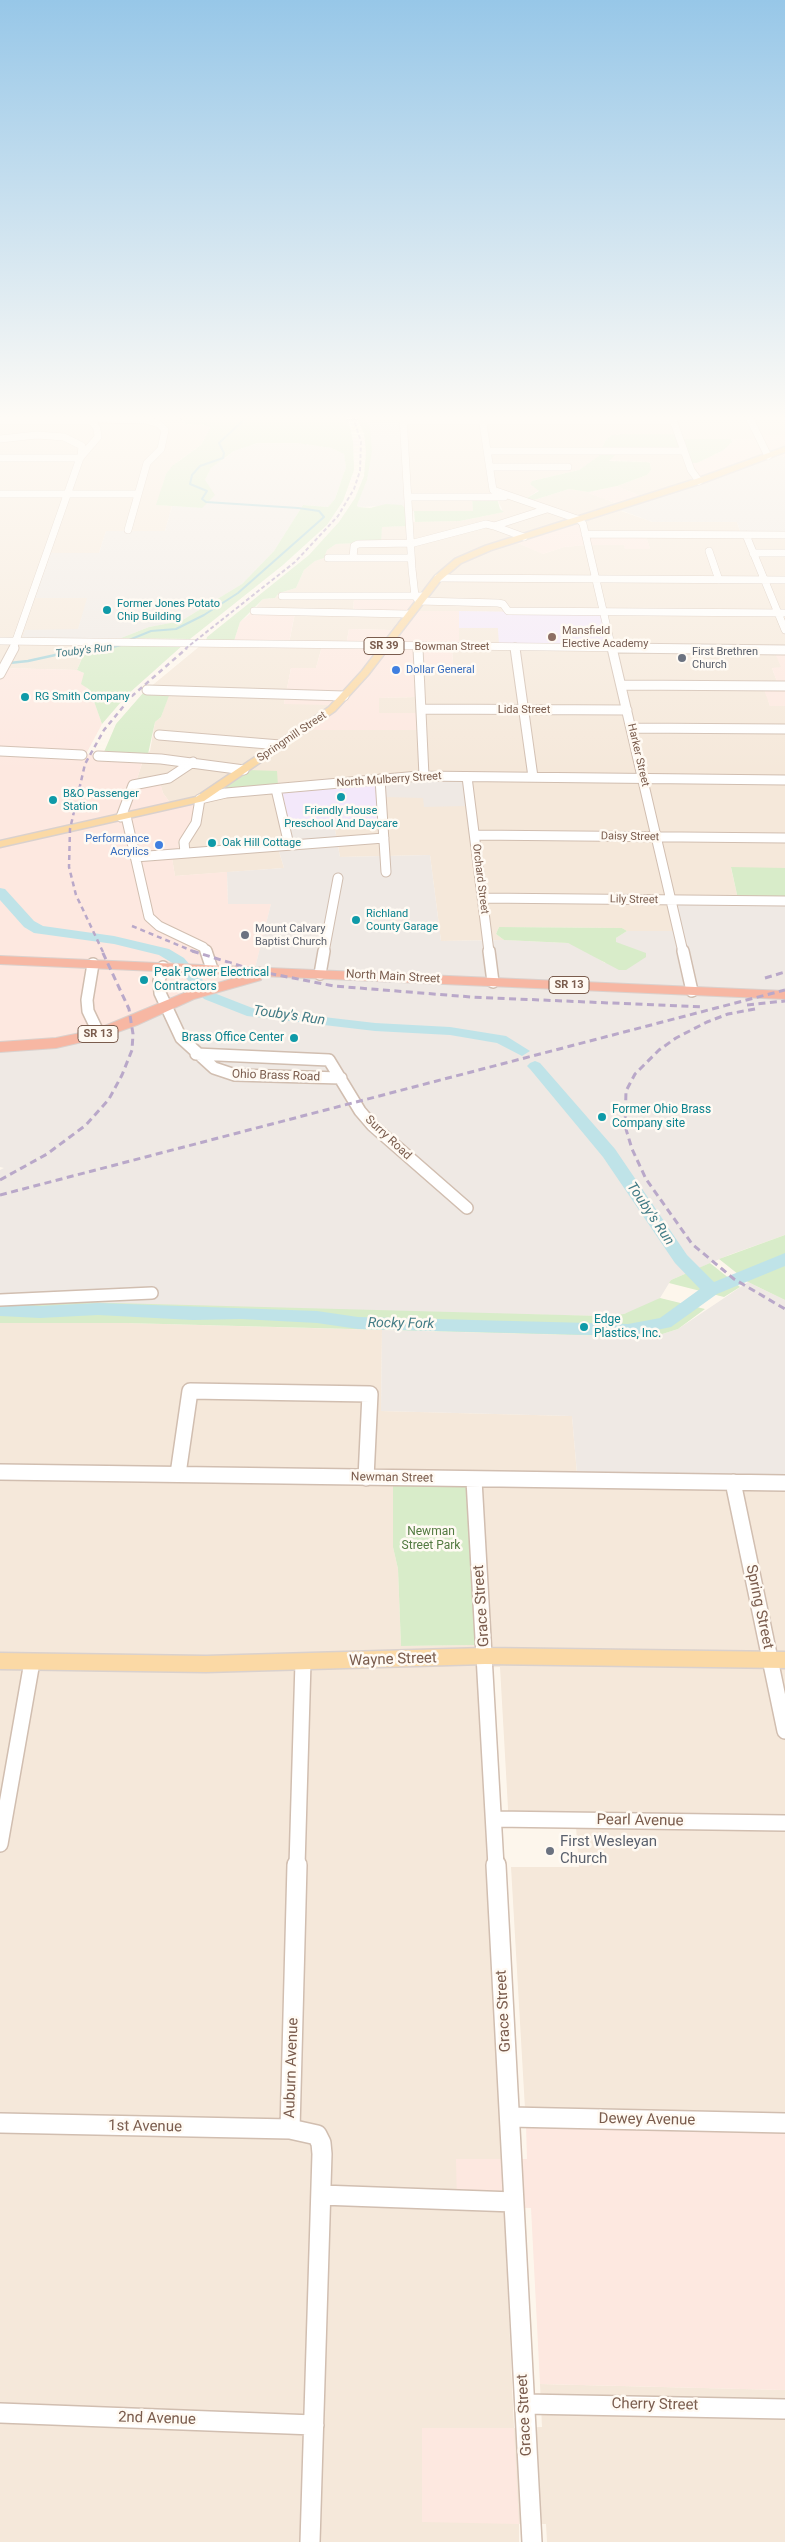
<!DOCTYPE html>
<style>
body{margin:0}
canvas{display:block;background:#fdf6ec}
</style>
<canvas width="785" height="2542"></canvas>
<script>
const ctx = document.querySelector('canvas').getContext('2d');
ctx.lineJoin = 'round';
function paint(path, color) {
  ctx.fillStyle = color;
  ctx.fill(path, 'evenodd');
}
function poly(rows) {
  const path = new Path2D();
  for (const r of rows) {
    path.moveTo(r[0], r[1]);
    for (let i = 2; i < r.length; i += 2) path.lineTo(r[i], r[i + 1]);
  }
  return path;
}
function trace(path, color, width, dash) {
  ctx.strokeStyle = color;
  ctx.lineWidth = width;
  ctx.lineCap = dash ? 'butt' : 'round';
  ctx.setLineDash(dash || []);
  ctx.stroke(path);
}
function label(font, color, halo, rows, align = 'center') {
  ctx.font = font + ' Roboto,sans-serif';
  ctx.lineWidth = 5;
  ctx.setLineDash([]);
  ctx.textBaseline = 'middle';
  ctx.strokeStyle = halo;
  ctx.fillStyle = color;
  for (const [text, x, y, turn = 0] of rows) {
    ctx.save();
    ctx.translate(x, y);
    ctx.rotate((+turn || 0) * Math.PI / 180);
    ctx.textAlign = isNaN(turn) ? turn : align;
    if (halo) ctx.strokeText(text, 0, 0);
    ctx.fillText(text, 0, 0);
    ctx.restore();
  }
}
paint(poly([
 [0,417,179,417,186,424,206,425,210,428,201,445,177,462,166,474,157,505,172,506,165,531,106,531,99,553,51,553,36,598,88,598,78,630,25,630,24,639,90,638,77,670,0,668],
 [364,417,785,417,785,435,761,435,762,439,678,439,673,434,612,435,605,441,600,456,579,470,532,481,530,484,539,490,527,498,534,500,569,489,588,492,617,486,647,475,651,470,650,463,647,462,608,460,620,450,686,448,704,482,651,500,616,486,589,493,629,508,621,511,653,522,737,522,741,534,785,535,785,652,775,652,782,668,772,668,779,687,764,687,770,706,785,706,785,868,731,868,738,899,666,898,674,931,627,931,622,928,499,927,496,934,504,940,441,941,430,855,340,857,334,824,288,828,293,847,278,848,284,868,175,876,171,852,179,851,178,842,192,819,194,803,174,808,163,793,159,780,137,779,144,757,150,751,155,722,161,717,169,694,143,693,206,641,289,643,295,613,252,612,263,599,275,598,279,593,296,588,304,570,315,561,324,558,327,550,336,544,380,542,382,527,408,526,407,522,460,521,503,512,497,498,472,499,473,511,406,511,402,505,410,505,410,480,402,422,366,422],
 [579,523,586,524,589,535,646,536,650,549,625,549,624,545,586,545,564,547,543,554,516,542],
 [426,597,415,611,600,613,608,646,500,646,498,628,459,628,459,647,452,647,453,667,415,667,416,697,379,698,378,713,416,713,417,730,296,730,331,704,284,704,291,668,316,668,322,646,346,646,349,629,392,630,403,615,353,614,354,598],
 [0,1323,126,1323,382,1330,381,1411,572,1416,577,1474,785,1477,785,2130,526,2126,511,1867,579,1867,576,1827,509,1826,500,1667,477,1668,504,2159,456,2159,504,2208,514,2428,542,2427,540,2384,785,2390,785,2542,547,2542,546,2524,519,2524,519,2542,0,2542],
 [393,1547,477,1645,401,1646,398,1569]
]), '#f5e8da');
paint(poly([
 [761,435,785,435,785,457,775,456,704,482,692,463,697,463,724,450,732,442,731,439,762,439],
 [616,486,651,500,629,508,588,493],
 [579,523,589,535,646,536,650,549,625,549,624,545,586,545,564,547,543,554,515,542],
 [426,597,415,611,459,611,459,647,452,648,453,667,415,667,416,697,379,698,379,713,417,713,417,730,295,730,330,705,284,704,291,668,316,668,322,646,346,646,349,629,391,630,403,616,353,614,354,598],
 [252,612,295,612,289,643,234,641,240,622],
 [774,651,785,652,785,706,770,706,763,687,779,687,772,668,781,667],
 [0,668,77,670,84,673,86,688,90,690,102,724,86,754,144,757,137,779,159,779,163,793,174,808,194,803,192,819,178,842,179,851,171,852,175,876,227,872,228,904,271,904,255,968,72,1040,0,1045],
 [526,2126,785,2130,785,2390,540,2384,531,2208,457,2206,456,2159,527,2159],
 [422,2428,514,2428,519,2524,422,2522]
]), '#fde8e0');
paint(poly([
 [366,422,402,422,410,505,358,507,357,504,367,480,370,429],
 [258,443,299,443,331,448,344,454,346,467,335,499,328,507,303,505,274,551,242,584,181,621,149,627,121,638,22,638,25,630,78,629,87,598,35,598,51,553,99,553,106,531,165,531,172,506,202,508,205,480,211,468,234,451],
 [775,456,785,457,785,535,741,534,737,522,653,522,620,510],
 [463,778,466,806,424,807,423,798,385,797,384,781],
 [334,824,340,857,430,855,441,941,504,940,568,943,578,946,605,963,616,938,627,931,673,931,666,898,785,900,785,1235,729,1255,671,1280,660,1298,647,1306,624,1314,602,1316,0,1304,0,1170,4,1168,0,1167,0,1045,72,1040,255,968,271,904,228,904,227,872,284,868,278,848,293,847,288,828],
 [748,1282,785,1300,785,1477,577,1474,572,1416,381,1411,382,1330,653,1337,678,1329]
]), '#efe9e4');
paint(poly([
 [459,611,600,613,608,646,499,646,498,628,459,628],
 [376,783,378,822,288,828,279,791]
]), '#f3e8fa');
paint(poly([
 [179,417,345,417,350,426,353,441,354,470,343,501,327,525,283,565,190,639,121,638,149,627,181,621,242,584,274,551,303,505,328,507,335,499,346,467,344,454,331,448,298,443,258,443,234,451,211,468,205,480,215,495,202,508,156,505,166,474,172,466,201,445,210,428,206,425,186,424],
 [356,417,364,417,370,428,372,451,367,480,357,505,358,507,370,508,386,504,402,505,405,508,408,526,382,527,381,542,336,544,327,550,324,558,315,561,304,570,296,588,279,593,275,598,263,599,240,622,234,641,206,641,207,637,309,555,339,522,355,498,364,476,366,452,364,433],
 [624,434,673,434,676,435,681,450,620,450,609,461,647,462,650,463,651,470,647,475,617,486,588,492,569,489,534,500,527,498,539,491,530,484,532,481,579,470,599,456,605,441,612,435],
 [682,439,731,439,732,442,724,450,697,463,692,463],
 [497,498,500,509,504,512,460,521,415,522,414,511,473,511,472,499],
 [89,642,183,645,127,695,102,724,90,690,81,684,84,673,77,670],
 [143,693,170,693,161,717,155,722,148,754,104,752,116,724],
 [249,770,277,771,278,786,218,791],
 [731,867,785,868,785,900,738,899],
 [499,927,622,928,627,931,616,938,616,942,646,953,646,957,626,970,619,970,568,943,504,940,496,934],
 [785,1235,785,1300,748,1282,719,1259],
 [710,1263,740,1287,724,1297,669,1283,671,1280],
 [660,1298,705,1309,678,1329,653,1337,126,1323,0,1323,0,1304,76,1302,602,1316,624,1314],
 [393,1484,466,1485,477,1645,401,1646,398,1569,393,1547]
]), '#d8ecc9');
trace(poly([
 [129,640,151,631,176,629,204,615,238,593,324,517,319,511,298,508,206,502,202,499,207,491,190,484,192,475,200,466,223,458,224,453,219,443,247,417],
 [106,649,121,645]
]), '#a5d3da', 2);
trace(poly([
 [0,664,28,661,69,652,113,648]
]), '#a5d3da', 2.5);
paint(poly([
 [0,888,5,889,34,921,43,926,114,936,169,949,184,958,214,993,255,1009,375,1023,450,1027,506,1036,530,1051,522,1056,497,1043,450,1035,375,1031,247,1016,204,999,174,964,159,955,114,944,34,933,24,927,0,900,0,888],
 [535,1061,540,1063,615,1149,687,1255,714,1282,785,1253,785,1266,717,1294,671,1327,628,1336,358,1329,317,1323,241,1319,193,1320,98,1315,40,1318,0,1316,0,1304,40,1306,98,1303,317,1311,358,1317,628,1324,660,1318,700,1289,675,1263,603,1157,530,1069,527,1066,530,1063,535,1061]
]), '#bfe3e8');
const minorFar4 = poly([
 [403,417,412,569,415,596,419,601,498,603,503,604,508,611,785,613],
 [482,417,493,490,580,520,583,524,612,649],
 [672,417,691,470,699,481],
 [749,417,768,456],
 [93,419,146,420,159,424,165,430,161,449,147,463,128,530],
 [0,421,92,421],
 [404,421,673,421],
 [0,439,37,435,64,437,82,446,81,457],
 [488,451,684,451],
 [0,458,80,458],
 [490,467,568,467],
 [0,494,138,494],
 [409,497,504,497],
 [494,526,524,537],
 [585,534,785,535],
 [746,535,785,630],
 [410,544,486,524,494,526,547,509],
 [709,551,719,580],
 [753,553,785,553],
 [328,558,411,558],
 [353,558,354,546,358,544,410,543],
 [438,578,785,580],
 [282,596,422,596],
 [254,611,408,614],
 [0,641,727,649],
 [418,647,418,649],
 [13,649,80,458,98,437,97,429,92,421,93,417]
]);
const minorFar3 = poly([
 [418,648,424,776],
 [515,648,533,777],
 [612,648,683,952],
 [618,648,785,650],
 [0,674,14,648],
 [621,685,785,686],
 [147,690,344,696],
 [421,709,627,710],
 [631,728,785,729],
 [159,735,280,745],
 [0,751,82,755],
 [98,756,161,759,244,770],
 [467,777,489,952],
 [380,779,386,872],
 [276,789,289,845],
 [126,816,149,917,159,926,203,947,207,952],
 [121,817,133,785,169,778,193,762],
 [475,835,785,838],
 [185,853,184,842,196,823,200,799,226,793,419,776,785,780],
 [135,857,384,838],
 [483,898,785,901],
 [324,952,338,878]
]);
const minorFar2 = poly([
 [206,951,212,969],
 [489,951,493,982],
 [683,951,692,991],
 [93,964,87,1000,88,1011,99,1034],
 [163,967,159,981,160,993,181,1038,214,1068,235,1075,341,1078],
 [320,974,324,951],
 [196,1054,329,1060,360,1111,372,1125,467,1208],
 [0,1300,152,1293]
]);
const minorFar1 = poly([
 [0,1472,785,1483],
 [178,1474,190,1391,370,1394,366,1478],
 [474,1480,496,1866],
 [733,1482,785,1731],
 [494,1819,785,1823],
 [0,1844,32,1662],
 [297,1866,303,1662]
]);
const minor = poly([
 [496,1865,532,2542],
 [510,2117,785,2123],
 [0,2123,290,2129,317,2135,321,2143,322,2154,310,2542],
 [290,2129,297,1865],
 [321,2195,514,2202],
 [525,2404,785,2409],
 [0,2413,314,2425]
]);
const major = poly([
 [785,447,785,452,702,483,491,550,461,563,441,580,368,675,335,711,204,801,0,847,0,841,196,797,329,707,362,671,435,576,455,559,485,546,696,479,785,447],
 [485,1648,785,1652,785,1668,485,1664,206,1672,0,1669,0,1653,206,1656,485,1648]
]);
const highway = poly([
 [0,956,785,991,785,999,262,976,261,980,194,999,137,1025,104,1037,56,1048,0,1052,0,1042,56,1038,95,1030,184,993,245,975,0,964,0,956]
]);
trace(minorFar4, '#d1beb0', 8);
trace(minorFar3, '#d1beb0', 11);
trace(minorFar2, '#d1beb0', 14);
trace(minorFar1, '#d1beb0', 18);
trace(minor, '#d1beb0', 22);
trace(major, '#dad1cd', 3);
trace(highway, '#dad1cd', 2);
trace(minorFar4, '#fff', 7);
trace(minorFar3, '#fff', 9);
trace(minorFar2, '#fff', 11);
trace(minorFar1, '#fff', 15);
trace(minor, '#fff', 19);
paint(major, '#fbd9a5');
paint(highway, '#f7b7a3');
trace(poly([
 [185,649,295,562,338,516,354,489,360,471,361,442,353,417]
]), '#b9a8c9', 2, [4, 2.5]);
trace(poly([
 [132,926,195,952],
 [103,952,76,895,69,867,70,829,85,764,104,730,132,696,187,648]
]), '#b9a8c9', 2.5, [5, 4]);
trace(poly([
 [192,951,257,971,334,986,471,997,704,1007],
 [765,978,785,972],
 [747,1005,785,1001],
 [755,1009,728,1014,707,1022,676,1038,659,1050,635,1074,626,1091,625,1126,632,1149,646,1179,692,1244,734,1279,785,1309],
 [0,1180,47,1154,86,1125,109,1099,122,1075,132,1050,133,1034,129,1009,102,951],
 [0,1195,785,990]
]), '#b9a8c9', 3, [7, 4.5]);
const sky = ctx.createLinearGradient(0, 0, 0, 773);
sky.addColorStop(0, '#97c7e8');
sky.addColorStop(0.54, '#fefbf6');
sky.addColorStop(1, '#fefbf600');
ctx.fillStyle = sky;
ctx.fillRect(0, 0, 785, 773);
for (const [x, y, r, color] of [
 [107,610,5,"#0f9aa8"],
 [552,637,5,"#8d6e63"],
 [682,658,5,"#6b7280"],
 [396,670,5,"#3f7fe0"],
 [25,697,5,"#0f9aa8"],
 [341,797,5,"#0f9aa8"],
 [53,800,5,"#0f9aa8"],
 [212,843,5,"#0f9aa8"],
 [159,845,5,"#3f7fe0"],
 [356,920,5,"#0f9aa8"],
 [245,935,5,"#6b7280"],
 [144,980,5,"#0f9aa8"],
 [294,1038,5,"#0f9aa8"],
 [602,1117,5,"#0f9aa8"],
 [584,1327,5,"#0f9aa8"],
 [550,1851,5,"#6b7280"]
]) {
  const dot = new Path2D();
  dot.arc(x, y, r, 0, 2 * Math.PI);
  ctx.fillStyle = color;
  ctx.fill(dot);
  trace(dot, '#fffaf3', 2);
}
label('11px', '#0d838f', '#fffaf3', [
 ["Former Jones Potato",117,604],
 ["Chip Building",117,617],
 ["RG Smith Company",35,697],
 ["B&O Passenger",63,794],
 ["Station",63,807],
 ["Friendly House",341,811,"center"],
 ["Preschool And Daycare",341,824,"center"],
 ["Oak Hill Cottage",222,843],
 ["Richland",366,914],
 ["County Garage",366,927]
], 'left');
label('11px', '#785e54', '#fffaf3', [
 ["Mansfield",562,631],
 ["Elective Academy",562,644]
], 'left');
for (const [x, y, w] of [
 [384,646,40],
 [569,985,40],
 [98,1034,40]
]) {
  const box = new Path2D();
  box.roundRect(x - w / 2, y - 8.5, w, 17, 4);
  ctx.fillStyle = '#fffaf3';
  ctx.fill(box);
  trace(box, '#7a5c4d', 1);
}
label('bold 11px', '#7a5c4d', null, [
 ["SR 39",384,646],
 ["SR 13",569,985],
 ["SR 13",98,1034]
]);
label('11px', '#7a5c4d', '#fffaf3', [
 ["Bowman Street",452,647],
 ["Lida Street",524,710],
 ["Springmill Street",292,737,-34],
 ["Harker Street",638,755,77],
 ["North Mulberry Street",389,780,-4],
 ["Daisy Street",630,837,1],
 ["Orchard Street",480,879,83],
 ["Lily Street",634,900,1]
]);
label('italic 11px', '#437c86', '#fffaf3', [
 ["Touby's Run",84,651,-7]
]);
label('11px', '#5b616d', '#fffaf3', [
 ["First Brethren",692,652],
 ["Church",692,665],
 ["Mount Calvary",255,929],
 ["Baptist Church",255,942]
], 'left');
label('11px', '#366cbe', '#fffaf3', [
 ["Dollar General",406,670],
 ["Performance",149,839,"right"],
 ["Acrylics",149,852,"right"]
], 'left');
label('12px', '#0d838f', '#fffaf3', [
 ["Peak Power Electrical",154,973],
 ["Contractors",154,987],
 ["Brass Office Center",284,1038,"right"],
 ["Former Ohio Brass",612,1110],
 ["Company site",612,1124],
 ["Edge",594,1320],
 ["Plastics, Inc.",594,1334]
], 'left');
label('12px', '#7a5c4d', '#fffaf3', [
 ["North Main Street",393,977,3],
 ["Ohio Brass Road",276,1076,2],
 ["Surry Road",388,1138,43],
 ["Newman Street",392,1478,1]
]);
label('12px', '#537a41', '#fffaf3', [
 ["Newman",431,1532],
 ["Street Park",431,1546]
]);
label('italic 14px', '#437c86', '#fffaf3', [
 ["Touby's Run",289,1016,8],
 ["Touby's Run",650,1214,56],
 ["Rocky Fork",401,1324,1]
]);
label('15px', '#7a5c4d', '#fffaf3', [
 ["Grace Street",482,1606,-94],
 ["Spring Street",759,1607,78],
 ["Wayne Street",393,1660,-2],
 ["Pearl Avenue",640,1821,1],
 ["Grace Street",504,2011,-93],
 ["Auburn Avenue",292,2068,-88],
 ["Dewey Avenue",647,2120,1],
 ["1st Avenue",145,2127,1],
 ["Cherry Street",655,2405,1],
 ["Grace Street",525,2415,-93],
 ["2nd Avenue",157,2419,2]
]);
label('15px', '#5b616d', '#fffaf3', [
 ["First Wesleyan",560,1842],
 ["Church",560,1859]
], 'left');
</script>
